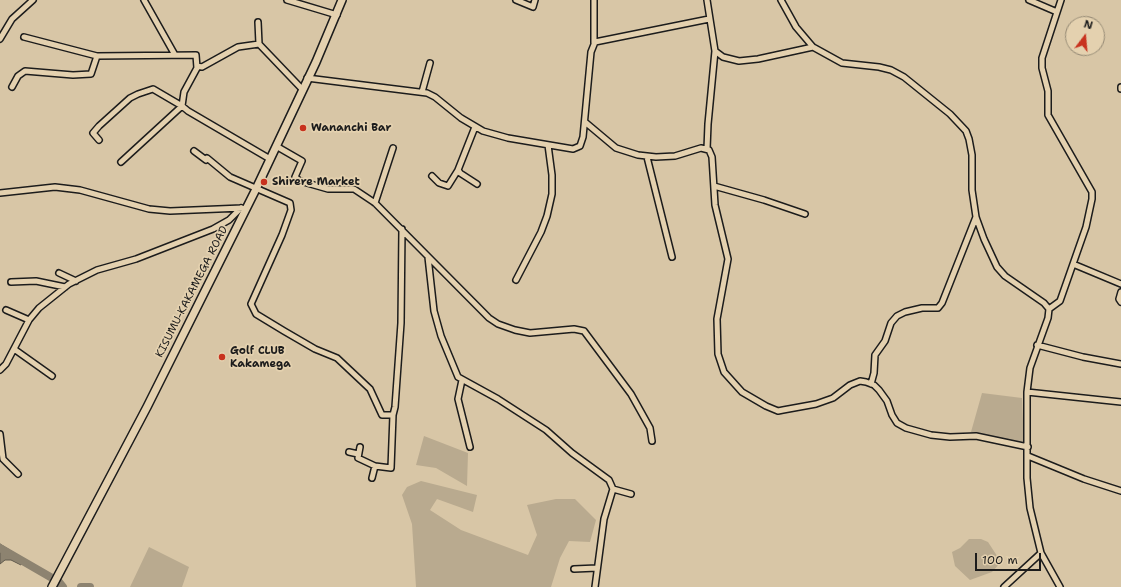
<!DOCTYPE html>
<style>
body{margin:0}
#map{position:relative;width:1121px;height:587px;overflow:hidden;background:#d8c6a6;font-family:"Shantell Sans",sans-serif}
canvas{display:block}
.north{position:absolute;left:1065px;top:16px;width:40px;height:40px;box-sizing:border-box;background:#e4d1af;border:1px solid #948974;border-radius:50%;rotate:16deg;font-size:11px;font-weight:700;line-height:16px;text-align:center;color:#1c1c1c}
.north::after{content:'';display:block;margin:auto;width:14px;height:18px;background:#c8321e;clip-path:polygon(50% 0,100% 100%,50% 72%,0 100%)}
.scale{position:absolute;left:975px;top:553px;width:66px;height:18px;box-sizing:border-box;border:2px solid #1c1c1c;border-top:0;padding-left:5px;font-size:12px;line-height:14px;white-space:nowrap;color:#1c1c1c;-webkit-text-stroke:3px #e4d1af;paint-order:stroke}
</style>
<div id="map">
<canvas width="1121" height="587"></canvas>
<div class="north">N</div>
<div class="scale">100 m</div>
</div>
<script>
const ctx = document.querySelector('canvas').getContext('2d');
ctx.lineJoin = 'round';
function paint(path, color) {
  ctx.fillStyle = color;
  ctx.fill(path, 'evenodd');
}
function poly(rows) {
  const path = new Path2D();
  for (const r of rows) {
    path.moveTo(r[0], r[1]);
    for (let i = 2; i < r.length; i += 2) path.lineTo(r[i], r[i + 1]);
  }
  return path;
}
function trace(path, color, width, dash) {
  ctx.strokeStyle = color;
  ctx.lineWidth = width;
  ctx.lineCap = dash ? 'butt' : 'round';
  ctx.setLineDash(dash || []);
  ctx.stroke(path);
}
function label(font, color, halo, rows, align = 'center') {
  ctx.font = font + ' "Shantell Sans",sans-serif';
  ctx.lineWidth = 3.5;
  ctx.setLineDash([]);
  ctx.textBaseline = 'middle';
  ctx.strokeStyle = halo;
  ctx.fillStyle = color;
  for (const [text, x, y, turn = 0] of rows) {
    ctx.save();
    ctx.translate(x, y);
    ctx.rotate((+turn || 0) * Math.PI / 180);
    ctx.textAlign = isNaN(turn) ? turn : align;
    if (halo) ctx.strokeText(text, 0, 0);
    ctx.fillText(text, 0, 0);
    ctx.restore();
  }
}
paint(poly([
 [982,393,1022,398,1024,444,971,432],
 [424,436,468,453,467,486,436,468,416,465],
 [421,481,477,495,473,512,437,499,430,510,461,530,528,555,537,535,527,505,556,499,575,499,596,520,590,542,569,541,560,558,551,587,416,587,412,524,402,495,407,487],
 [969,539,981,539,988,542,1001,562,992,572,970,580,955,566,952,552,960,548],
 [149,547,189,567,182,587,130,587]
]), '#b9aa8f');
const water = poly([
 [0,544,24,559,21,565,11,560,5,560,0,564,0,544]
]);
paint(water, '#8d8370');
trace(water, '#605a4e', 1);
trace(poly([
 [0,548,59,582,63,587],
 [81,587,90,587]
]), '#8d8370', 8);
const minor = poly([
 [144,0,175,55],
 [287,0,337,15],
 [516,0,533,7,535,0],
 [707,0,715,51,723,57,739,61,758,59,813,47],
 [781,0,796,27,813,47,842,63,879,67,891,70,904,77,950,114,966,131,969,139,972,155,972,190,976,217,984,239,997,267,1005,276,1044,303,1049,309,1048,318,1030,368,1027,392,1027,478,1030,508,1041,553,1060,587],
 [1029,0,1057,12],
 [258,22,259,44,302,89],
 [24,37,97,56],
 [0,39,12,19,33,0],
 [594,43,594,0],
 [197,66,202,67,238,47,259,44],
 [307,78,427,93,435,97,461,118,483,131,508,138,573,149,580,146,583,137,591,52,595,42,709,19],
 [12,87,18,76,25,71,73,75,91,74,97,56,196,55,197,68,184,92,182,106,188,111,270,159],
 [1121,89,1121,87],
 [422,92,430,63],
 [585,122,616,148,638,155,656,157,675,156,701,148,709,150,712,157,715,205,728,259,717,319,718,354,724,372,742,392,766,406,778,411,783,410,816,404,833,398,850,385,860,381,866,382,874,385,879,390,887,401,892,415,897,423,906,428,931,435,950,437,976,436,1028,447],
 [475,127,458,170,460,173,477,184],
 [99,140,93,133,99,126,130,98,138,94,153,89,182,106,121,162],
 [276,146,302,161,295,177,300,181,328,189,354,189,375,203,489,318,498,324,515,330,530,333,574,329,584,331,631,394,650,428,652,441],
 [707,149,708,124,715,51],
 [194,151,206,160,207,158,230,177,290,203,291,210,282,235,251,304,256,314,284,331,315,349,337,358,370,389,382,415,393,415,395,407,401,323,402,229],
 [647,157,672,257],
 [432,176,439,183,448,186,458,170],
 [714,186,764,200,805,214],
 [0,193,55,187,80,190,149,209,170,211,242,208],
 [375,203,393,148],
 [428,257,434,311,441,336,458,377,498,399,546,430,572,453,609,480,613,489,631,494],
 [1073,264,1121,284],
 [59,273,76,281],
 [516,280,541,232,547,216,552,194,552,175,548,145],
 [11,282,36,281,65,287],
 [1121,292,1119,299,1121,302],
 [1049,309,1060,301,1086,227,1092,199,1092,192,1048,115,1048,91,1042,68,1042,58,1061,0],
 [6,310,29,320],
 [1037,345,1083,357,1121,364],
 [14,349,52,376],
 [0,370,6,364,29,320,39,308,69,284,97,270,136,259,213,229,229,220,241,208],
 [462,380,458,399,470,447],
 [871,384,874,373,875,355,885,341,891,323,897,316,905,312,922,308,938,308,942,303,976,217],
 [1027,392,1121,402],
 [0,434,3,459,18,474],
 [360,447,358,458,375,466,391,468,393,415],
 [349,452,358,454],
 [1028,456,1084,479,1121,491],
 [372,478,375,466],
 [574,569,597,568],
 [595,587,604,519,613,489],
 [1004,587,1041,553]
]);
const highway = poly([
 [52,587,147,407,256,189,316,62,342,0]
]);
trace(minor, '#1c1c1c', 8);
trace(highway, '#1c1c1c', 10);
trace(minor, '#e4d1af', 5);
trace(highway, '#e4d1af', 7);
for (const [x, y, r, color] of [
 [303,128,4,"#c8321e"],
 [264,182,4,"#c8321e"],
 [222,357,4,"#c8321e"]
]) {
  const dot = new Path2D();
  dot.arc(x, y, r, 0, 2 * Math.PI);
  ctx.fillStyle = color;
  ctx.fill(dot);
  trace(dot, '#e4d1af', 1.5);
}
label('bold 11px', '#1c1c1c', '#e4d1af', [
 ["Wananchi Bar",311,128],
 ["Shirere Market",272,182],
 ["Golf CLUB",230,351],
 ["Kakamega",230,364]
], 'left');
label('11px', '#1c1c1c', '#e4d1af', [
 ["KISUMU-KAKAMEGA ROAD",192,292,-63]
]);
</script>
